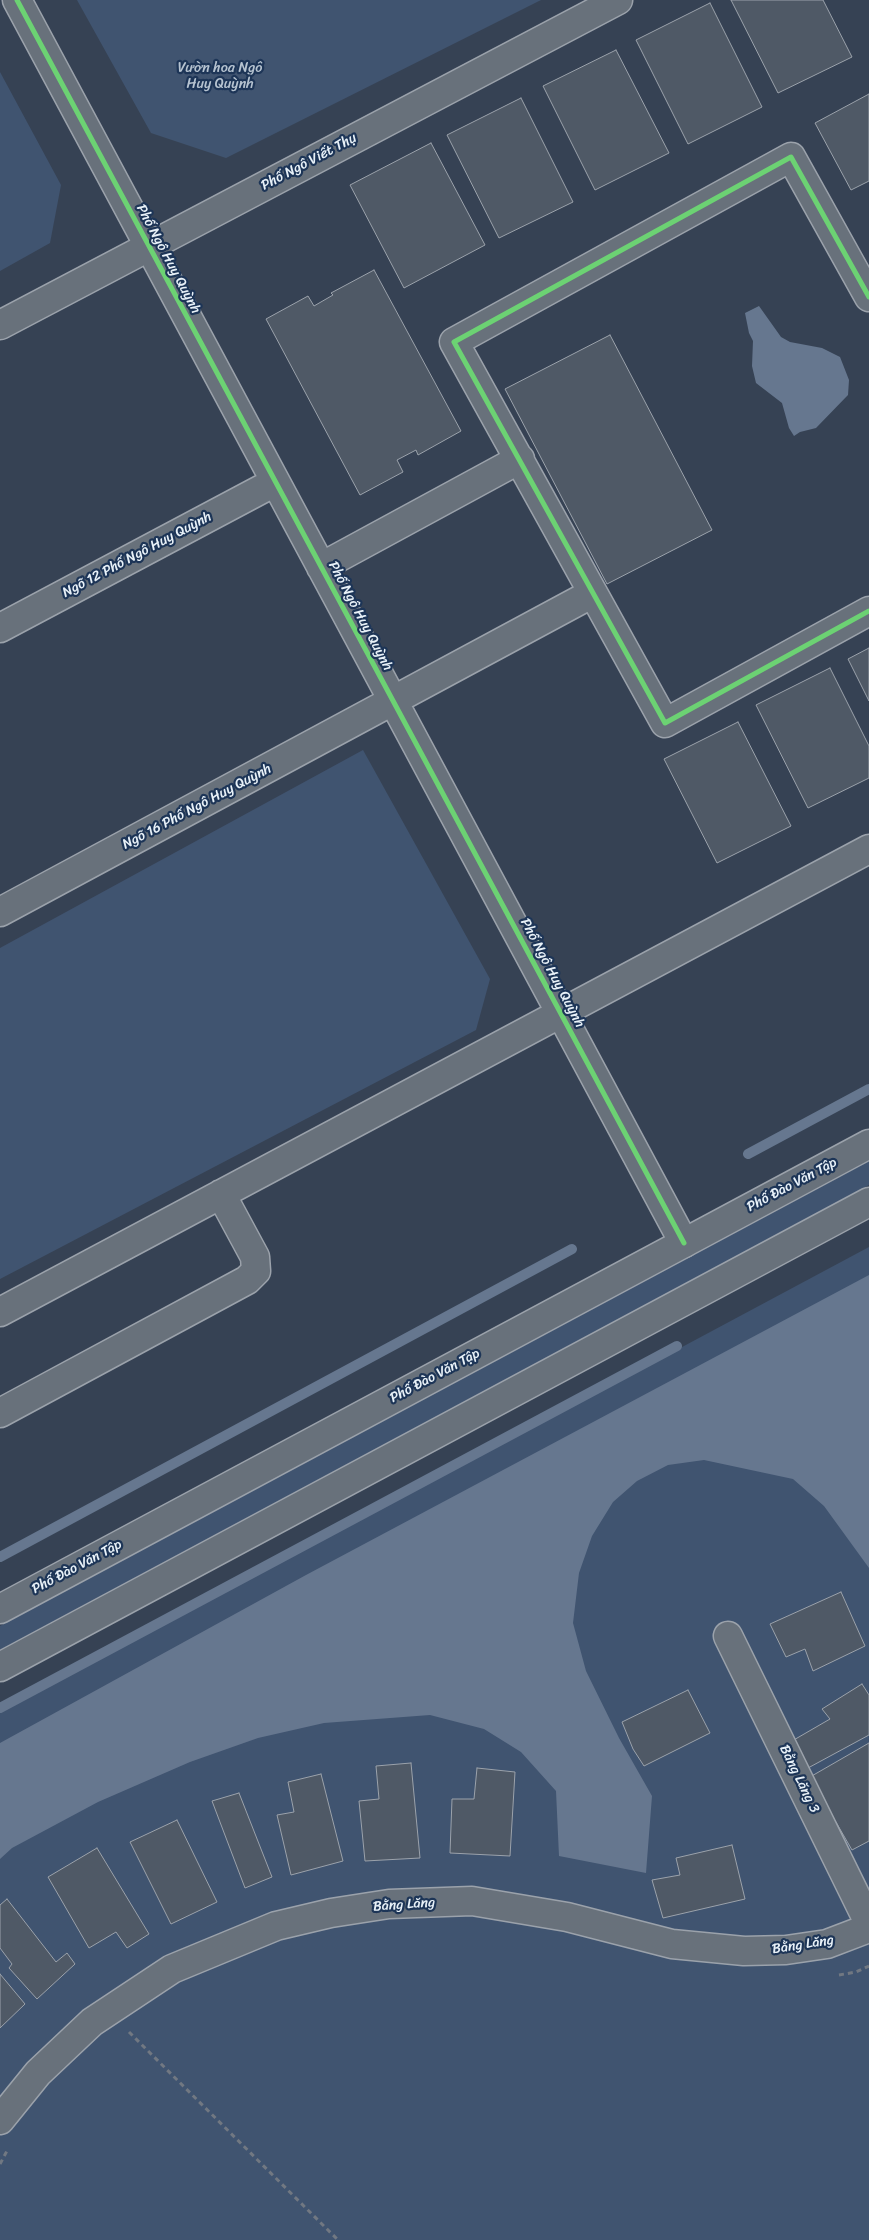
<!DOCTYPE html>
<meta charset="utf-8">
<style>
body{margin:0}
canvas{display:block;background:#364254}
</style>
<canvas width="869" height="2240"></canvas>
<script>
const ctx = document.querySelector('canvas').getContext('2d');
ctx.lineJoin = 'round';
function paint(path, color) {
  ctx.fillStyle = color;
  ctx.fill(path, 'evenodd');
}
function poly(rows) {
  const path = new Path2D();
  for (const r of rows) {
    path.moveTo(r[0], r[1]);
    for (let i = 2; i < r.length; i += 2) path.lineTo(r[i], r[i + 1]);
  }
  return path;
}
function trace(path, color, width, dash) {
  ctx.strokeStyle = color;
  ctx.lineWidth = width;
  ctx.lineCap = dash ? 'butt' : 'round';
  ctx.setLineDash(dash || []);
  ctx.stroke(path);
}
function label(font, color, halo, rows, align = 'center') {
  ctx.font = font + ' Sriracha,sans-serif';
  ctx.lineWidth = 4.5;
  ctx.setLineDash([]);
  ctx.textBaseline = 'middle';
  ctx.strokeStyle = halo;
  ctx.fillStyle = color;
  for (const [text, x, y, turn = 0] of rows) {
    ctx.save();
    ctx.translate(x, y);
    ctx.rotate((+turn || 0) * Math.PI / 180);
    ctx.textAlign = isNaN(turn) ? turn : align;
    if (halo) ctx.strokeText(text, 0, 0);
    ctx.fillText(text, 0, 0);
    ctx.restore();
  }
}
paint(poly([
 [77,0,541,0,226,158,151,133],
 [0,72,61,185,50,243,0,271],
 [363,750,490,979,476,1030,0,1279,0,948],
 [869,1161,869,1185,0,1650,0,1626],
 [869,1247,869,2240,0,2240,0,1712]
]), '#405470');
paint(poly([
 [759,306,781,337,790,342,822,348,840,357,849,380,848,395,816,428,800,432,794,436,789,428,782,403,756,383,752,366,753,341,749,333,745,313],
 [869,1275,869,1568,824,1506,793,1479,704,1460,668,1465,637,1481,613,1502,592,1536,579,1573,573,1623,586,1671,619,1738,652,1796,646,1873,559,1856,556,1791,521,1752,484,1729,430,1715,324,1723,258,1738,190,1762,98,1802,12,1848,0,1859,0,1743,306,1575]
]), '#66778f');
trace(poly([
 [748,1154,869,1089],
 [0,1557,572,1249],
 [0,1708,677,1346]
]), '#66778f', 10);
const building = poly([
 [731,0,823,0,852,57,778,93,731,0],
 [710,3,762,107,688,144,636,40,710,3],
 [616,50,669,153,595,190,543,86,616,50],
 [869,94,869,181,851,190,815,123,869,94],
 [521,98,573,202,499,238,447,135,521,98],
 [431,143,485,245,404,288,350,185,431,143],
 [374,270,461,431,418,455,416,450,397,460,403,472,360,495,266,319,308,296,314,306,333,295,331,293,374,270],
 [610,335,712,530,607,584,505,389,610,335],
 [869,648,869,701,848,659,869,648],
 [830,668,869,746,869,778,808,808,756,705,830,668],
 [738,722,791,826,717,863,664,759,738,722],
 [841,1592,865,1646,813,1671,805,1649,786,1657,770,1624,841,1592],
 [862,1684,869,1695,869,1735,808,1768,792,1741,830,1719,822,1709,862,1684],
 [688,1690,710,1733,644,1766,633,1749,622,1722,688,1690],
 [869,1743,869,1841,852,1850,810,1777,869,1743],
 [411,1763,420,1858,365,1861,359,1801,379,1799,376,1766,411,1763],
 [477,1768,515,1772,510,1856,450,1853,452,1799,474,1799,477,1768],
 [321,1774,343,1861,291,1875,277,1815,294,1812,288,1782,321,1774],
 [239,1793,272,1877,245,1888,212,1801,239,1793],
 [177,1820,217,1902,171,1924,130,1842,177,1820],
 [732,1845,745,1899,663,1918,652,1880,680,1875,676,1858,732,1845],
 [97,1848,149,1934,127,1948,116,1932,89,1948,48,1877,97,1848],
 [7,1899,56,1962,67,1953,75,1964,37,1999,9,1968,12,1964,0,1948,0,1905,7,1899],
 [0,1974,25,2004,0,2028,0,1974]
]);
paint(building, '#4f5966');
trace(building, '#9ba2ab', 1);
const minor = poly([
 [17,0,684,1243],
 [869,297,791,157,454,342,665,723,869,611],
 [0,325,618,0],
 [321,567,520,459],
 [0,628,275,482],
 [0,912,593,593],
 [0,1312,869,849],
 [0,1413,247,1280,256,1271,255,1257,221,1194],
 [728,1636,869,1923],
 [0,2120,38,2073,92,2022,172,1969,276,1926,331,1913,389,1904,472,1901,567,1917,672,1944,744,1951,786,1950,827,1944,869,1928]
]);
const major = poly([
 [0,1609,869,1144],
 [0,1667,869,1202]
]);
trace(minor, '#9ba2ab', 31);
trace(major, '#9ba2ab', 31);
trace(poly([
 [839,1975,856,1972,869,1966],
 [129,2032,338,2240],
 [0,2164,8,2149]
]), '#717882', 3, [5, 4]);
trace(minor, '#68717b', 28);
trace(major, '#68717b', 28);
trace(poly([
 [17,0,684,1243],
 [869,297,791,157,454,342,665,723,869,611]
]), '#6cd273', 5);
label('14px', '#b6c3d0', '#1d3557', [
 ["Vườn hoa Ngô",220,68],
 ["Huy Quỳnh",220,84]
]);
label('14px', '#e8f1f8', '#1d3557', [
 ["Phố Ngô Viết Thụ",309,162,-28],
 ["Phố Ngô Huy Quỳnh",168,259,62],
 ["Ngõ 12 Phố Ngô Huy Quỳnh",137,555,-28],
 ["Phố Ngô Huy Quỳnh",360,616,62],
 ["Ngõ 16 Phố Ngô Huy Quỳnh",197,807,-28],
 ["Phố Ngô Huy Quỳnh",552,973,62],
 ["Phố Đào Văn Tập",792,1185,-28],
 ["Phố Đào Văn Tập",435,1376,-28],
 ["Phố Đào Văn Tập",77,1567,-28],
 ["Bằng Lăng 3",799,1779,64],
 ["Bằng Lăng",404,1905,-4],
 ["Bằng Lăng",803,1945,-9]
]);
</script>
